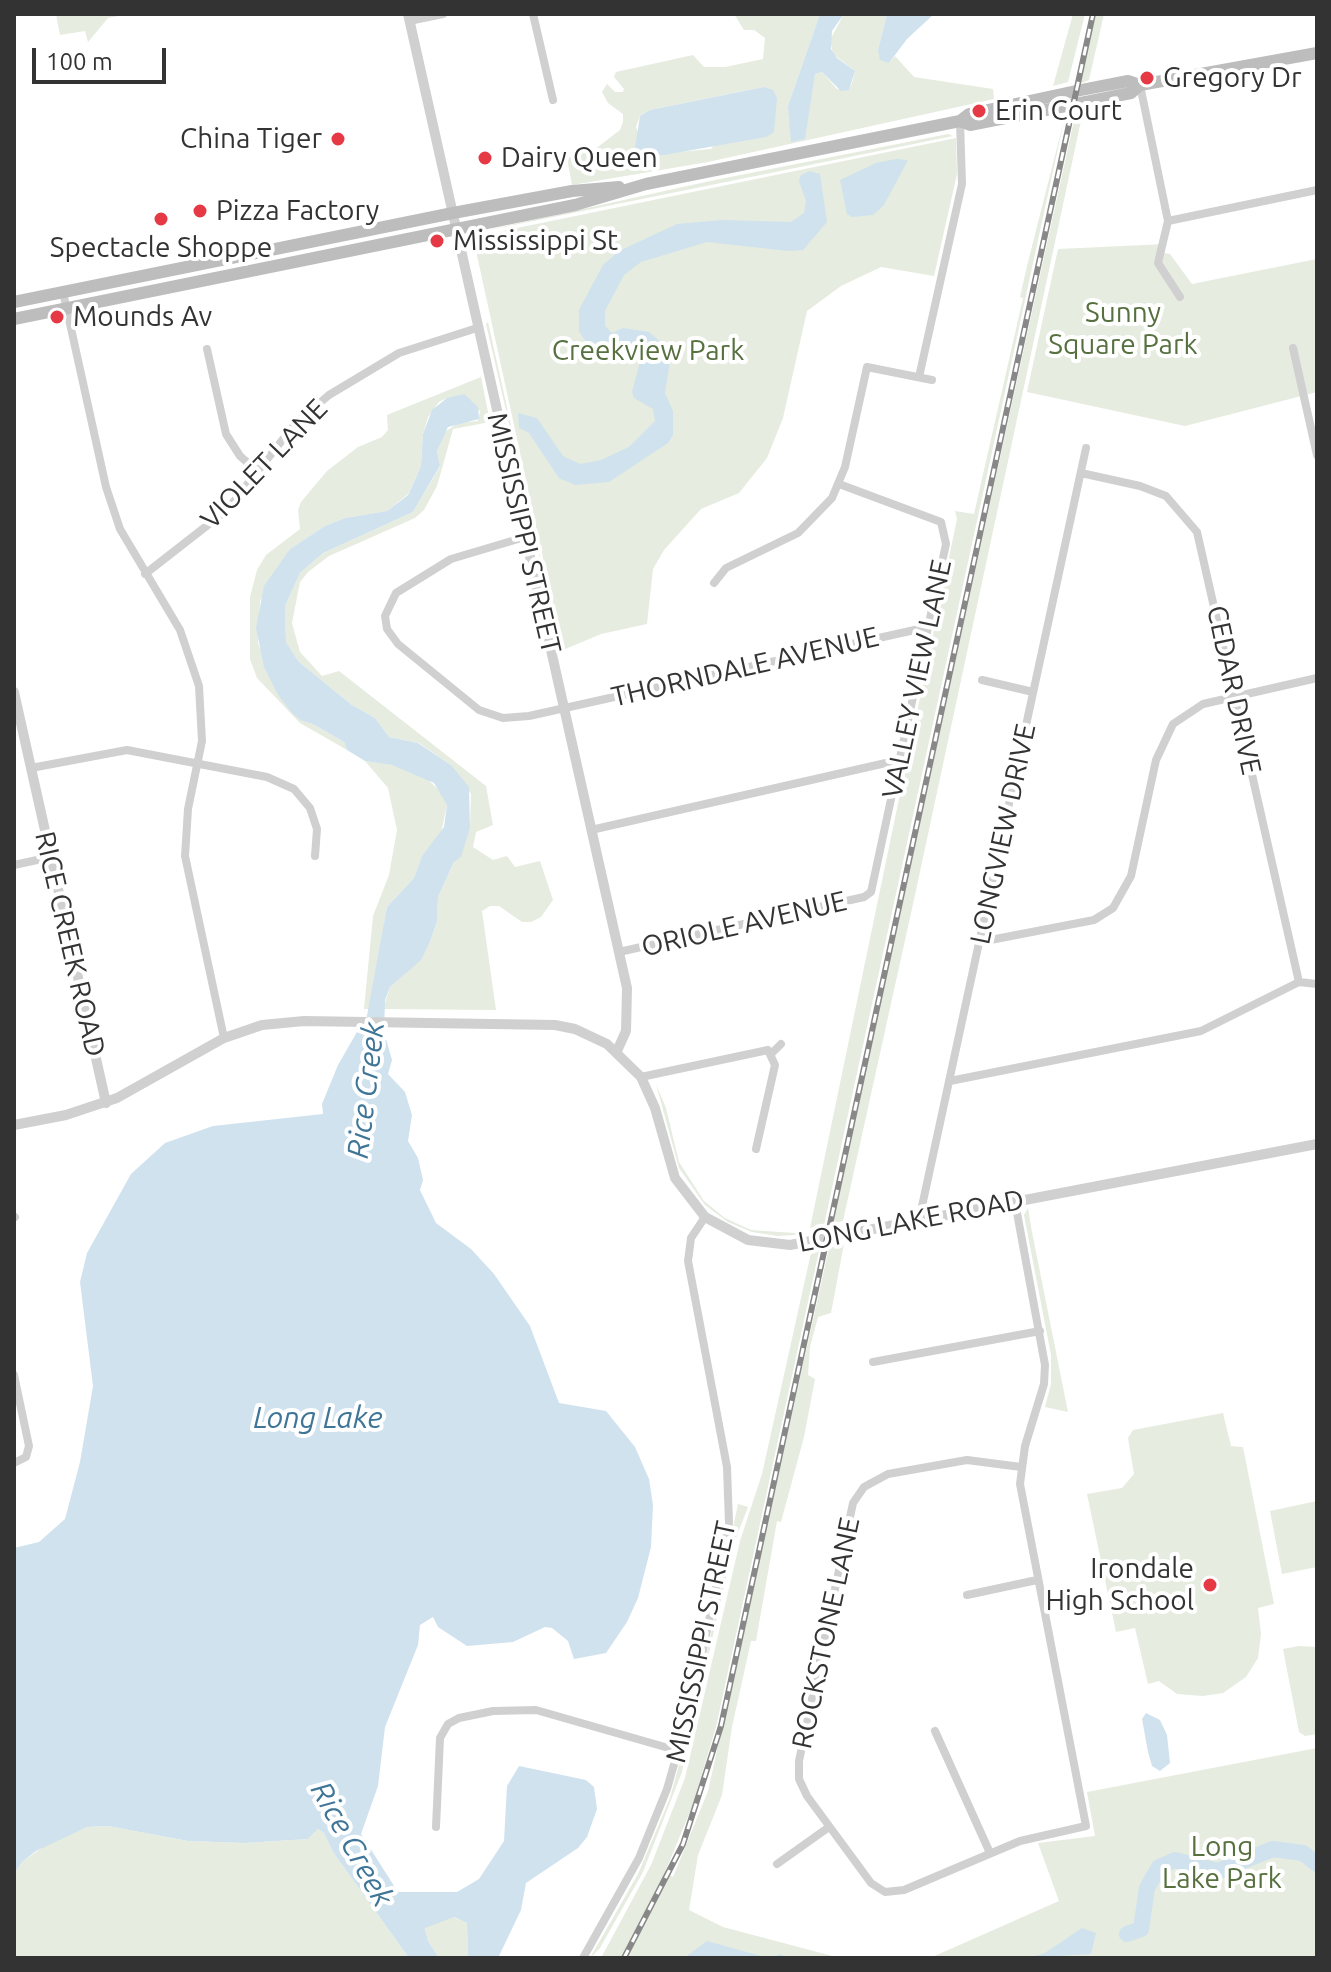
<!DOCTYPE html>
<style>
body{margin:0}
#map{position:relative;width:1331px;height:1972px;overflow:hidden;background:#fff;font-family:Ubuntu,sans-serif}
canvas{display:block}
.frame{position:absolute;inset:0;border:16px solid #333;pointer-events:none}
.scale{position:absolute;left:32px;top:48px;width:134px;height:36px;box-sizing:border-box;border:4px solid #333;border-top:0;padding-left:10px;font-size:24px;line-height:28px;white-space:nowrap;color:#333;-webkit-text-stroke:6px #fff;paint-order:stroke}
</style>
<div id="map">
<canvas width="1331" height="1972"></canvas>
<div class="frame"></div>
<div class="scale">100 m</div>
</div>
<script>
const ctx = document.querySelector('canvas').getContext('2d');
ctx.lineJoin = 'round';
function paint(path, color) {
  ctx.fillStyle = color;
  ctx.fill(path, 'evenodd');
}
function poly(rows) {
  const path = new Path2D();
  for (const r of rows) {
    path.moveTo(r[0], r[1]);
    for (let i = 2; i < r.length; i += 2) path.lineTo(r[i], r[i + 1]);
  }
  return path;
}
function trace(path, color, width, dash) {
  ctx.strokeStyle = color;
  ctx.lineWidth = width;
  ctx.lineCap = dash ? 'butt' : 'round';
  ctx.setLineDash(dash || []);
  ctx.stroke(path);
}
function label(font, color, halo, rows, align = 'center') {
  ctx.font = font + ' Ubuntu,sans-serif';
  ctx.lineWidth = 8;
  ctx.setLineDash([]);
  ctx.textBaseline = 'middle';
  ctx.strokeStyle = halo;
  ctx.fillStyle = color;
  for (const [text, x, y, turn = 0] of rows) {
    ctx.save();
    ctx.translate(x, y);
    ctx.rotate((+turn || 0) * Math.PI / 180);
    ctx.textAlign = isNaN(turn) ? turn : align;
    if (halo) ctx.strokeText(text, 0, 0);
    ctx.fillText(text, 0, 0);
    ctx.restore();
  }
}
paint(poly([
 [56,14,129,14,108,18,88,42,85,31,60,35],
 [734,14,820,14,788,106,805,117,815,74,822,72,837,89,849,89,852,83,855,71,833,54,830,40,844,14,887,14,878,50,889,63,895,56,914,77,993,89,994,99,708,162,572,185,567,158,594,150,620,130,623,122,623,114,608,103,602,92,607,84,615,92,623,92,624,89,614,77,616,72,693,55,704,67,725,67,763,59,765,38,754,30,744,30],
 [764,87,711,149,646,155,636,127,640,116,650,110],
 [1073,14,1085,14,1068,82,1053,86],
 [1096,14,1104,14,1089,80,1079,84],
 [1065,116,824,1225,810,1228,957,519,955,511,974,514,1023,298,1020,297,1027,266],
 [1075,116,1082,116,915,895,843,1221,832,1224],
 [948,134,953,136,474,233,710,181],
 [956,138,957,174,934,276,881,267,841,286,807,311,783,418,767,458,739,493,701,509,664,550,653,569,647,624,601,634,563,650,473,237],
 [1166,244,1164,253,1170,254,1192,284,1317,259,1317,392,1185,426,1027,392,1058,249],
 [488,322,556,627,486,324],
 [481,377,490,422,453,429,437,486,424,510,415,518,329,556,308,572,300,582,292,623,300,652,322,676,339,671,486,786,493,825,476,832,473,847,493,860,507,856,515,867,540,861,553,900,541,917,531,922,522,922,499,906,490,906,482,911,496,1010,383,1009,390,987,420,960,430,942,437,921,438,897,470,828,471,794,451,765,419,743,389,737,375,718,352,705,299,662,286,642,285,606,300,573,323,553,413,512,440,467,437,451,445,432,458,423,478,421,480,411,447,398,439,402,428,417,423,434,421,466,408,494,387,511,345,518,325,526,290,549,260,601,258,643,278,695,302,721,313,724,344,742,347,750,300,723,257,678,250,659,250,597,257,570,266,555,300,529,298,510,301,502,327,471,358,447,382,437,388,430,387,415],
 [365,761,393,765,427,779,442,793,447,805,441,833,422,856,414,878,387,907,370,1009,364,1009,373,916,389,875,397,830,388,788],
 [656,1084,666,1108,679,1162,704,1201,725,1218,751,1230,808,1234,778,1236,752,1232,728,1222,705,1205,679,1168],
 [1028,1208,1032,1232,1068,1412,1045,1407,1051,1384,1051,1355,1024,1215],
 [844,1244,831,1313,818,1317,810,1347,808,1375,815,1379,804,1437,781,1522,777,1521,756,1641,751,1641,732,1727,722,1795,698,1855,689,1910,723,1927,840,1958,601,1958,651,1865,685,1778,740,1541,762,1474,811,1253,819,1251,716,1727,692,1807,665,1872,673,1877,708,1791,829,1248],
 [1223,1413,1231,1446,1243,1447,1274,1604,1258,1608,1261,1634,1258,1658,1246,1677,1223,1693,1203,1696,1177,1694,1159,1681,1148,1684,1135,1628,1116,1632,1087,1494,1122,1488,1134,1474,1128,1438,1133,1430],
 [1317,1501,1317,1567,1282,1574,1270,1511],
 [738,1504,748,1507,734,1543,682,1772,643,1872,600,1948,590,1958,638,1874,670,1798,699,1691],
 [1299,1646,1317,1647,1317,1734,1305,1736,1299,1732,1283,1649],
 [1317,1748,1317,1958,930,1958,1059,1901,1038,1843,1095,1836,1087,1792],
 [108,1826,188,1841,244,1843,308,1839,318,1829,324,1833,333,1852,409,1958,14,1958,14,1874,22,1862,46,1845,87,1827],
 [453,1917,467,1923,468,1958,439,1958,428,1941,425,1927]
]), '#e6ecdf');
paint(poly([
 [820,14,844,14,832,31,831,49,837,58,855,71,849,90,841,91,822,72,815,74,805,139,791,142,788,106],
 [887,14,934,14,907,39,889,63,880,60,878,50],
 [764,87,773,90,777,98,774,132,766,137,664,155,646,155,635,147,640,116,650,110],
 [896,159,908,160,884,205,873,215,852,217,847,214,840,180,876,163],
 [810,171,820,174,827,222,803,250,788,251,707,242,641,262,624,275,605,311,605,326,612,333,623,328,649,332,665,346,670,361,665,393,673,411,673,435,668,443,609,482,575,485,559,478,529,433,519,428,518,413,537,418,563,456,580,464,601,460,629,447,655,421,653,409,634,398,632,392,640,362,634,350,623,347,610,361,597,361,579,331,579,310,603,265,619,251,677,224,722,220,791,222,804,213,806,201,799,181,801,175],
 [464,394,478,407,479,419,448,427,437,451,440,466,413,512,323,553,300,573,285,606,286,642,299,662,352,705,375,718,389,737,418,743,451,765,469,787,470,828,461,857,454,862,438,897,437,921,430,942,421,960,390,987,385,1000,384,1032,392,1060,388,1074,405,1092,412,1115,408,1141,418,1158,423,1180,420,1190,436,1223,471,1249,494,1274,530,1326,559,1403,606,1411,635,1447,649,1479,653,1505,651,1547,638,1598,627,1622,606,1653,574,1659,568,1641,552,1628,545,1627,513,1642,467,1646,438,1627,433,1617,420,1625,418,1645,385,1727,378,1786,361,1834,398,1892,457,1892,479,1879,504,1841,507,1786,519,1766,586,1780,594,1787,597,1809,587,1837,578,1848,526,1883,521,1910,498,1958,468,1958,467,1923,454,1917,425,1928,428,1941,439,1958,409,1958,333,1852,324,1833,318,1829,308,1839,244,1843,188,1841,108,1826,87,1827,36,1851,22,1862,14,1874,14,1548,39,1542,65,1519,80,1462,93,1386,80,1282,87,1253,131,1174,165,1143,213,1126,323,1114,322,1104,338,1065,357,1032,364,1032,387,907,414,878,422,856,444,827,447,805,434,783,392,765,365,761,347,750,344,742,313,724,302,721,292,713,278,695,264,667,256,628,264,586,290,549,325,526,345,518,387,511,408,495,421,466,423,434,432,410,447,398],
 [1146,1713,1160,1720,1167,1735,1170,1763,1160,1771,1152,1766,1148,1752,1142,1719],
 [1082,1928,1096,1933,1091,1954,1028,1958,1045,1953],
 [707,1941,768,1958,781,1954,786,1958,684,1958]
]), '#cfe2ee');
trace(poly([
 [1127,1934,1141,1929,1147,1888,1159,1867,1175,1860,1218,1871,1273,1849,1303,1853,1317,1864]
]), '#cfe2ee', 16);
trace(poly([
 [533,14,553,100],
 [409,21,443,14],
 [1140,85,1168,221],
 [63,292,106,487,120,529,180,630,199,686,202,741,188,809,185,856,224,1038],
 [1180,297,1158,263,1168,221,1317,190],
 [1293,348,1317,455],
 [207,349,226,434,240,456,258,472],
 [919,377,962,184,960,121],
 [1081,473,1140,486,1166,496,1197,532,1299,982],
 [525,537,451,559,396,593,385,616,387,629,398,644,479,710,503,718,529,716,928,627],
 [145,574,227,510,295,424,329,395,399,353,477,328],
 [714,583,726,568,798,533,832,498,845,467,867,367,932,380],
 [982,680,1033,692],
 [31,768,127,750,267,777,294,789,310,808,317,829,315,856],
 [591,830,899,760],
 [14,865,51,857],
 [980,942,1094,920,1113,908,1131,876,1156,760,1173,724,1203,704,1317,678],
 [619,952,864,897,871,892,946,544,941,522,839,484],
 [772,1053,781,1044],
 [641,1077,768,1050,775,1065,756,1149],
 [950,1081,1201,1031,1299,982,1317,984],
 [1015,1202,1045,1365,1044,1384,1025,1446,1020,1484,1086,1826,1020,1841,904,1890,885,1892,871,1883,807,1796,799,1779,799,1761,853,1503,864,1487,888,1474,967,1460,1021,1467],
 [14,1218,15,1217],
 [919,1220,1086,448],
 [873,1362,1040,1331],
 [14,1375,29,1446,26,1457,14,1463],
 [967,1595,1037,1580],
 [935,1731,990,1853],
 [436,1827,440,1738,448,1724,459,1718,493,1711,536,1710,679,1751],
 [777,1864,829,1827],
 [583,1958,639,1858,667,1789,693,1698,729,1524,727,1467,688,1261,691,1238,705,1217]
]), '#d0d0d0', 8);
trace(poly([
 [408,14,627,988,626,1031,617,1051],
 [14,692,106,1103],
 [14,1125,66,1115,117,1098,224,1038,262,1025,304,1021,555,1025,575,1029,607,1044,641,1077,655,1108,675,1178,705,1217,748,1240,790,1245,1317,1144]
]), '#d0d0d0', 10);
trace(poly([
 [960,121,969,114,1076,91,1128,81,1140,85,1317,53],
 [14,302,453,213,572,191,619,187],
 [14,319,575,205,646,184,960,121,970,125,1131,93,1140,85]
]), '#bdbdbd', 12);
const rail = poly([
 [624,1958,683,1844,721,1726,1093,14]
]);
trace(rail, '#888', 6);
trace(rail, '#fff', 3, [9]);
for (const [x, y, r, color] of [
 [1147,78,8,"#e63946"],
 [979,111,8,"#e63946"],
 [338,139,8,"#e63946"],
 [485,158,8,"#e63946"],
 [200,211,8,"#e63946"],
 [161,219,8,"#e63946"],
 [437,241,8,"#e63946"],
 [57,317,8,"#e63946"],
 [1210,1585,8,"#e63946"]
]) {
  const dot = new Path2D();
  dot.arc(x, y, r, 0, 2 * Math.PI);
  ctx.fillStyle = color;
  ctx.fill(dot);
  trace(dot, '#fff', 3);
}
label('28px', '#333', '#fff', [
 ["Gregory Dr",1163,78],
 ["Erin Court",995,111],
 ["China Tiger",322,139,"right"],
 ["Dairy Queen",501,158],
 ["Pizza Factory",216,211],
 ["Mississippi St",453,241],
 ["Spectacle Shoppe",161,248,"center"],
 ["Mounds Av",73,317],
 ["Irondale",1194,1569,"right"],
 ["High School",1194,1601,"right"]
], 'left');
label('28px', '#56703f', '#fff', [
 ["Sunny",1123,313],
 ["Square Park",1123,345],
 ["Creekview Park",648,351],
 ["Long",1222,1847],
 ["Lake Park",1222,1879]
]);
label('28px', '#333', '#fff', [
 ["VIOLET LANE",264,464,-46],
 ["MISSISSIPPI STREET",524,533,77],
 ["THORNDALE AVENUE",745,667,-13],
 ["VALLEY VIEW LANE",917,679,-78],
 ["CEDAR DRIVE",1234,690,78],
 ["LONGVIEW DRIVE",1003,834,-78],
 ["ORIOLE AVENUE",744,924,-13],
 ["RICE CREEK ROAD",70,944,77],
 ["LONG LAKE ROAD",911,1221,-11],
 ["ROCKSTONE LANE",826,1633,-78],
 ["MISSISSIPPI STREET",701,1642,-78]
]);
label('italic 30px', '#3f7597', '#fff', [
 ["Rice Creek",366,1090,-83],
 ["Long Lake",318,1418],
 ["Rice Creek",352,1844,61]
]);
</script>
